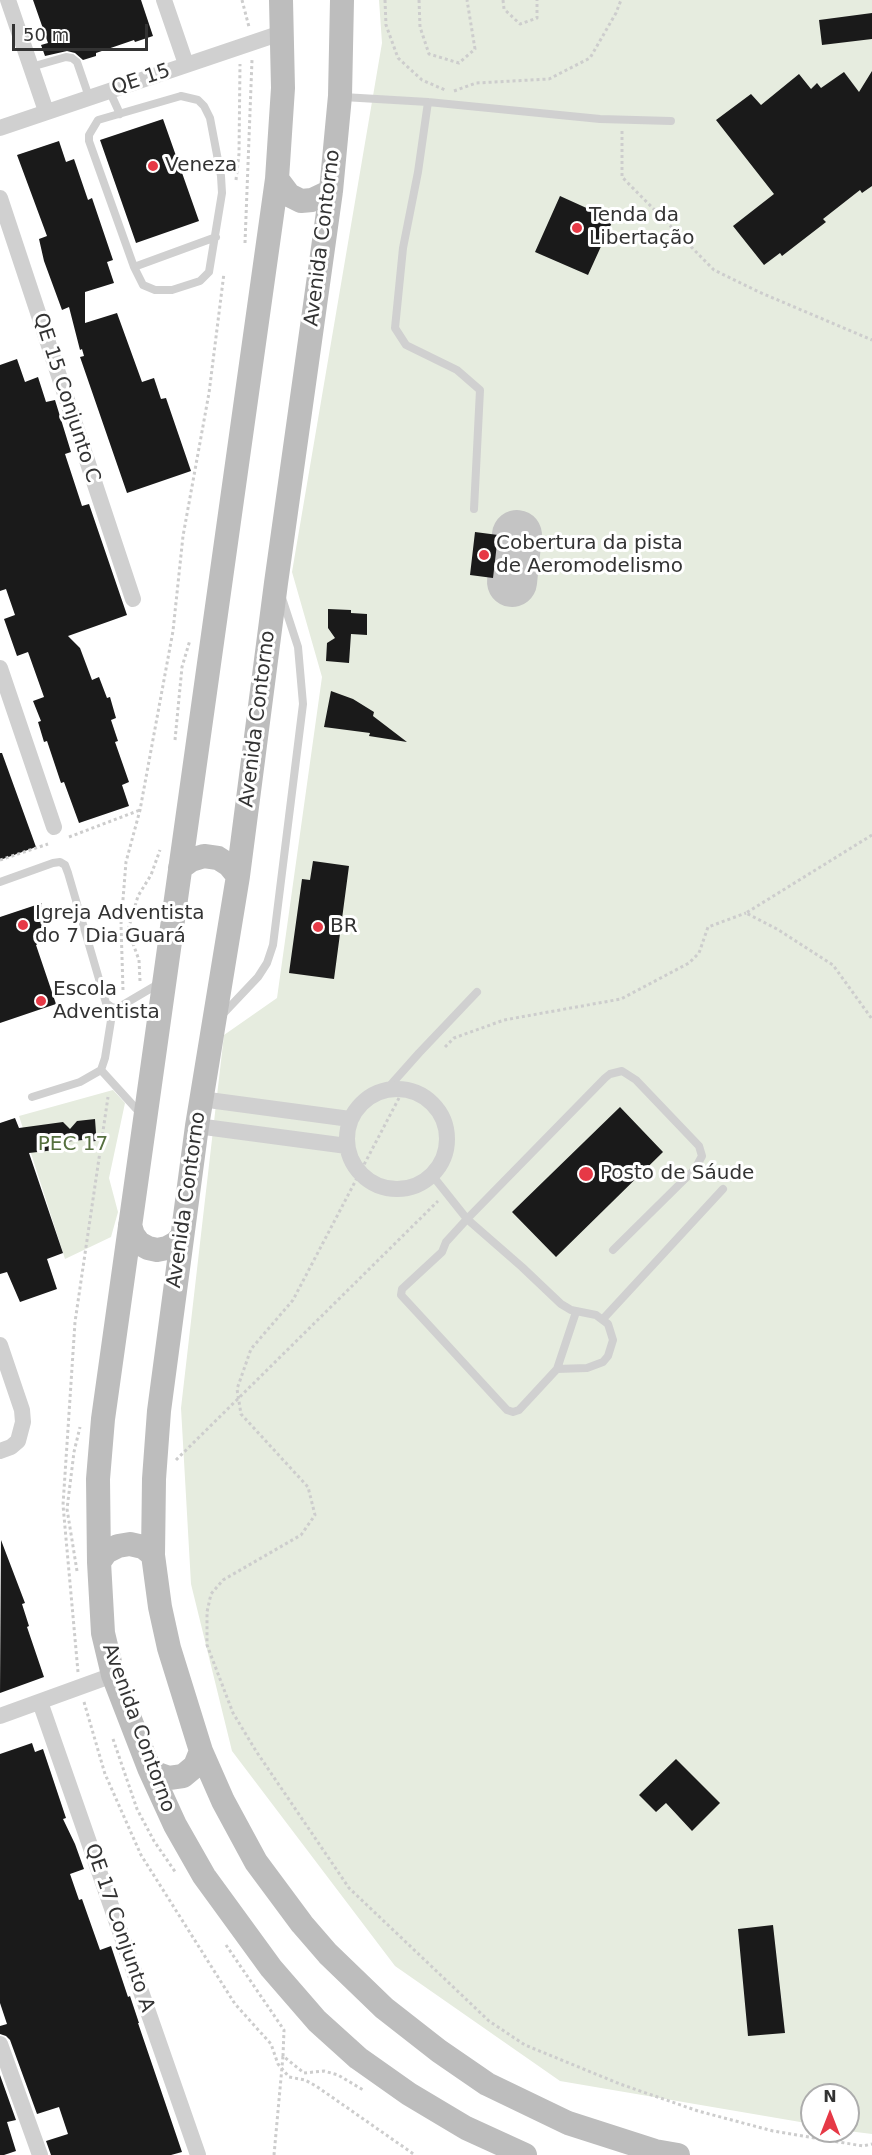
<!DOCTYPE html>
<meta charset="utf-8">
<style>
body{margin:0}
#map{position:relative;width:872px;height:2155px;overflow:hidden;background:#fff;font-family:"DejaVu Sans",sans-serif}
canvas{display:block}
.north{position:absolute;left:800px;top:2083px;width:60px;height:60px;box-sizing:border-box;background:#fff;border:2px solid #adadad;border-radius:50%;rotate:0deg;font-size:16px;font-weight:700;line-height:24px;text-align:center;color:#333}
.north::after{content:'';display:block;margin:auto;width:21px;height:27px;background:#e63946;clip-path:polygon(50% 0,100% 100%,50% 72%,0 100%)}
.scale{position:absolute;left:12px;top:24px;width:136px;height:27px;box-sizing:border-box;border:3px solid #333;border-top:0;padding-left:8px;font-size:18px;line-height:21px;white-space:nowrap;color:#333;-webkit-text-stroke:4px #fff;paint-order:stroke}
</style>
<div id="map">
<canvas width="872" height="2155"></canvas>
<div class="north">N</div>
<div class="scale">50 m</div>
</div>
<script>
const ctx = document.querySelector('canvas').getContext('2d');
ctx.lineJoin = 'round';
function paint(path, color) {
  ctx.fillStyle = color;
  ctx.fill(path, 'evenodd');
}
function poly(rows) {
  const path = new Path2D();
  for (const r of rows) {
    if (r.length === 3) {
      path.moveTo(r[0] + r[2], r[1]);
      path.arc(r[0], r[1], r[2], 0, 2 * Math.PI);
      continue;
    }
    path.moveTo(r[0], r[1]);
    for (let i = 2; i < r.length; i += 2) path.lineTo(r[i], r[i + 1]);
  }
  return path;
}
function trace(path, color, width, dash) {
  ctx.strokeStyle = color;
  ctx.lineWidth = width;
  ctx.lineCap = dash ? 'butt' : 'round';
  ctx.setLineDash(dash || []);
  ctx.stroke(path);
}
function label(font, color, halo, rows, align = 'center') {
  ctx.font = font + ' "DejaVu Sans",sans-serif';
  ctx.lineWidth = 6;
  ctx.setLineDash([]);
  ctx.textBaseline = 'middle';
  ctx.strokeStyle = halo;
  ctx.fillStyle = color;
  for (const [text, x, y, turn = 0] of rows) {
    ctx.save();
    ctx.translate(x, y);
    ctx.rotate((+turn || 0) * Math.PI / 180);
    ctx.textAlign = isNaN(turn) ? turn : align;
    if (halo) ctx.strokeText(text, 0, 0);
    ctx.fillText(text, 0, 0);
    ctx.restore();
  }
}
paint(poly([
 [379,0,872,0,872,2134,848,2131,848,2095,812,2095,812,2124,560,2081,395,1966,232,1751,191,1584,181,1408,224,1035,277,998,322,677,292,572,382,43],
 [113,1090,125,1103,109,1178,118,1212,111,1237,65,1259,19,1116]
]), '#e6ecdf');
trace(poly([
 [512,582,517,535]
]), '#c4c4c4', 50);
paint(poly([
 [33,0,141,0,153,36,135,42,134,40,96,53,96,56,83,60,75,53,67,51,45,56,41,45,48,43],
 [872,13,872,39,822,45,819,20],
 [872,71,872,186,862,193,860,190,823,219,826,222,782,256,780,253,764,265,733,226,774,194,716,120,751,94,761,105,799,74,811,89,817,83,821,88,844,72,859,92],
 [163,119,199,221,136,243,100,140],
 [59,141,66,162,74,159,88,200,92,198,113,260,107,262,114,283,85,292,85,323,117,313,142,382,154,378,161,399,166,398,191,471,127,493,80,357,84,356,82,349,80,350,69,307,62,310,44,261,39,239,47,236,17,155],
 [560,196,613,220,588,275,535,252],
 [17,359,25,382,38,377,46,402,55,400,71,452,65,454,82,506,89,504,127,615,68,636,80,648,92,680,99,677,107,698,110,697,116,718,111,720,118,741,115,742,129,782,122,785,129,806,79,823,64,782,61,783,47,741,44,742,38,722,41,721,33,701,44,697,28,652,17,656,4,619,15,615,6,589,0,591,0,365],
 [475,532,498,535,493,578,470,575],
 [328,609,351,610,351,613,367,614,367,635,351,634,349,663,326,661,327,643,335,638,328,628],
 [331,691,353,699,374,712,373,716,407,742,369,736,370,733,324,727],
 [0,753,2,753,36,847,0,860],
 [313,861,349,866,334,979,289,973,302,879,310,880],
 [42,903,42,915,49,932,46,938,36,945,56,1004,0,1023,0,917],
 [620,1107,663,1152,556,1257,512,1212],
 [15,1118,19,1128,63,1122,70,1129,77,1121,95,1119,96,1133,96,1141,87,1142,83,1140,63,1142,64,1149,29,1153,63,1253,47,1259,57,1289,20,1302,7,1272,0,1274,0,1123],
 [1,1540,25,1603,22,1604,29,1626,27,1627,44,1677,0,1693],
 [32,1743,35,1752,43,1749,66,1818,63,1819,75,1844,84,1869,70,1874,79,1900,82,1899,100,1950,111,1946,128,1997,130,1996,139,2023,138,2023,182,2152,171,2155,51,2155,46,2141,68,2134,59,2107,37,2114,10,2040,6,2036,0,2034,0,2026,7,2024,0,2003,0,1754],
 [676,1759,720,1803,692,1831,666,1803,656,1812,639,1795],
 [773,1925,785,2033,748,2036,738,1929],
 [0,2075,16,2120,7,2122,16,2151,4,2155,0,2155]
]), '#1a1a1a');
trace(poly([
 [242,0,249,27],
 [385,0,386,25,398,58,422,80,445,90],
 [419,0,420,27,429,54,459,63,475,49,467,0],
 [503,0,504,9,520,24,537,18,537,0],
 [454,91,476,83,549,79,590,58,616,13,621,0],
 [622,131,622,177,714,270,759,292,872,340],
 [236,180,239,154,240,64],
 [245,243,252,60],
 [175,740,182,667,190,640],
 [872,835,746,913,777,929,833,965,872,1019],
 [69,837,140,810],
 [0,860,48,844],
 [140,981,139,960,128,930,138,896,151,875,160,850],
 [123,990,121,924,126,862,140,810,173,631,183,536,209,393,224,273],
 [445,1047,454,1038,504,1020,621,999,689,963,699,953,708,927,746,913],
 [399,1098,293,1300,251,1349,237,1389,241,1414,308,1487,315,1515,301,1535,223,1580,211,1594,207,1612,207,1645,233,1713,256,1751,349,1888,489,2021,525,2045,620,2084,698,2111,773,2131,863,2146,872,2144],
 [176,1460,438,1201],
 [77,1571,67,1509,74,1452,80,1427],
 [78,1672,63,1505,75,1322,108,1097],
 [84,1702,105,1774,141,1855,235,2004,271,2044,278,2064,289,2077,305,2080,316,2086,415,2155],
 [113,1739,137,1809,154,1841,176,1873],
 [226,1945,284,2030,283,2056,304,2073,324,2071,338,2075,365,2091],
 [274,2155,283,2056]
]), '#cdcdcd', 3, [3, 3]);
trace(poly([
 [31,67,66,57,72,58,77,62,89,97],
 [109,90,120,114],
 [181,96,198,100,204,106,210,118,221,176,222,193,209,272,200,281,172,290,155,290,143,285,134,267,89,141,89,135,98,120,181,96],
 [343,97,428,102,600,119,671,121],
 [428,102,418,172,403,248,395,328,406,345,457,370,480,390,474,509],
 [134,267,216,237],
 [0,882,53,863,60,862,65,865,68,873,106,1003,113,1008,121,1006,160,983],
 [222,1015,258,977,267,963,273,945,303,704,298,647,282,598],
 [101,1070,141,1114],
 [387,1089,419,1053,477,992],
 [32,1097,80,1082,101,1070,105,1058,113,1008],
 [432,1175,467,1219,522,1267,561,1304,571,1310,596,1315,608,1324,613,1340,608,1356,603,1362,587,1368,557,1369],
 [576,1312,557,1369,519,1410,513,1412,507,1410,401,1295,402,1289,442,1252,446,1242,467,1219,605,1078,610,1074,622,1071,636,1080,699,1146,702,1156,695,1169,613,1250],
 [603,1319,723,1189]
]), '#d0d0d0', 8);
trace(poly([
 [8,0,46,111],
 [164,0,186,64],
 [0,128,281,33],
 [0,198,133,599],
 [0,668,54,827],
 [397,1139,50],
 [201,1099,350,1119],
 [197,1126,347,1146],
 [0,1345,22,1410,23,1422,18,1441,11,1447,0,1451],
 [40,1702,198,2155],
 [0,1716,113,1675],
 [0,2044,40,2155]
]), '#d0d0d0', 16);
trace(poly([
 [281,0,283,88,277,179,103,1419,98,1479,99,1562,103,1633,113,1675,149,1768,175,1825,204,1876,271,1968,317,2021,358,2058,409,2094,466,2128,525,2155],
 [342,0,340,96,331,191,276,583,238,876,197,1126,159,1411,154,1479,153,1555,160,1607,169,1648,201,1751,223,1801,256,1862,302,1924,328,1954,384,2008,439,2051,487,2084,568,2123,655,2151,678,2155],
 [277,179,289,195,301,201,312,200,331,191],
 [180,868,191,860,204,856,218,858,229,865,238,876],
 [130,1225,133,1235,139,1243,148,1248,157,1250,167,1248,176,1243,182,1236],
 [99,1562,106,1552,118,1546,130,1544,143,1547,153,1555],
 [149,1768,155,1773,169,1778,183,1776,195,1766,201,1751]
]), '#bdbdbd', 24);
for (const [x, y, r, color] of [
 [153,166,6,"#e63946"],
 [577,228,6,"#e63946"],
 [484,555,6,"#e63946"],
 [23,925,6,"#e63946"],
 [318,927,6,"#e63946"],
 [41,1001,6,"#e63946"],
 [586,1174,8,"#e63946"]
]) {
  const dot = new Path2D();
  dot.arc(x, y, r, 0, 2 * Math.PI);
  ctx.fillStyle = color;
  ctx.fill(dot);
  trace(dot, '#fff', 2);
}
label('20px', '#333', '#fff', [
 ["QE 15",141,80,-18],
 ["Avenida Contorno",323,238,-83],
 ["QE 15 Conjunto C",66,398,72],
 ["Avenida Contorno",258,719,-83],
 ["Avenida Contorno",187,1200,-82],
 ["Avenida Contorno",138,1728,70],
 ["QE 17 Conjunto A",119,1928,71]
]);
label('20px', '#333', '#fff', [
 ["Veneza",165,166],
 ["Tenda da",589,216],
 ["Libertação",589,239],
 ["Cobertura da pista",496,544],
 ["de Aeromodelismo",496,567],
 ["Igreja Adventista",35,914],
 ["do 7 Dia Guará",35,937],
 ["BR",330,927],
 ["Escola",53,990],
 ["Adventista",53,1013],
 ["Posto de Sáude",600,1174]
], 'left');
label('20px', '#56703f', '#fff', [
 ["PEC 17",73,1145]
]);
</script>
